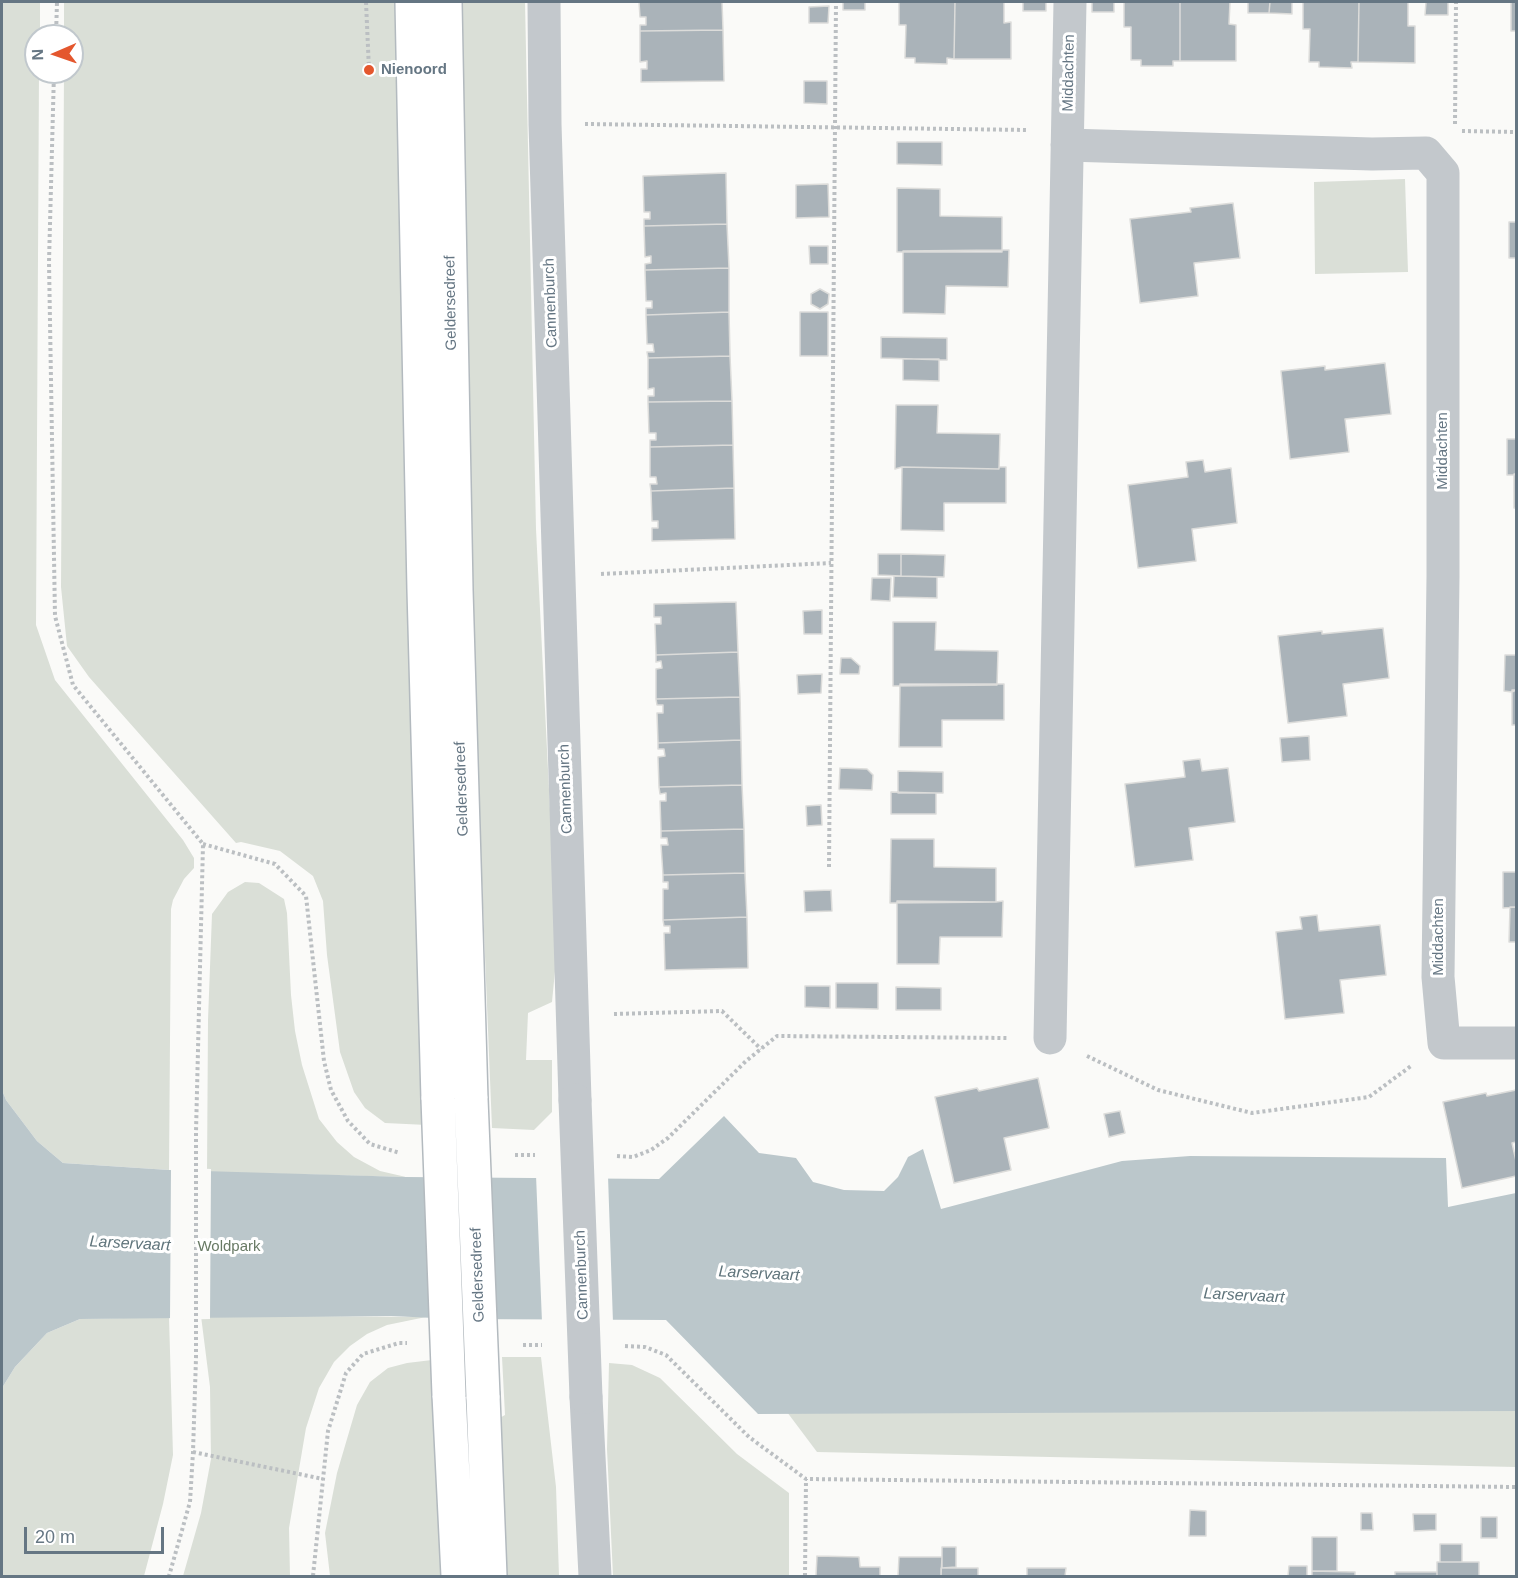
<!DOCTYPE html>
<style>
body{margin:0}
#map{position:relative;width:1518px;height:1578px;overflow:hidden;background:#fafaf8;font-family:Helvetica,sans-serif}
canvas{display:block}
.frame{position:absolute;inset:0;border:3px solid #657683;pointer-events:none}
.north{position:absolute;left:24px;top:24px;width:60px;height:60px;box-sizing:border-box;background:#fff;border:2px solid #c1c8cd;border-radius:50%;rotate:268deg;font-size:16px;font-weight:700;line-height:24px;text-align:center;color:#657683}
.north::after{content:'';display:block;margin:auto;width:21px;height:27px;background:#e4572e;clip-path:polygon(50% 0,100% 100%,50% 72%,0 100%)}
.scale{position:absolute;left:24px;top:1527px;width:140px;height:27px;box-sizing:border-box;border:3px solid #657683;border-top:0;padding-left:8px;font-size:18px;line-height:21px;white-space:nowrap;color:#657683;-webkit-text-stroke:4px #fff;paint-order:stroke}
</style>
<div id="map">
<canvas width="1518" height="1578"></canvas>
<div class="frame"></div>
<div class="north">N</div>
<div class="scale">20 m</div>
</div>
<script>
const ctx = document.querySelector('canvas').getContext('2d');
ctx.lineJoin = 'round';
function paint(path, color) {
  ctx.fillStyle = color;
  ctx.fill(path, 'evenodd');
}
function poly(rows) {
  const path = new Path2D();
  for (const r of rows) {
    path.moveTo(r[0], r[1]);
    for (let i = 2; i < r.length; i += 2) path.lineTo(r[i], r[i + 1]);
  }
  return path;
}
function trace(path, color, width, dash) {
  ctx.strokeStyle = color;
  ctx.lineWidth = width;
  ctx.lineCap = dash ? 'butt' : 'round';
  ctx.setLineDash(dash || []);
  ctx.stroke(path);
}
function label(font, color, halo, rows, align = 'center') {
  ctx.font = font + ' Helvetica,sans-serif';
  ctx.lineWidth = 6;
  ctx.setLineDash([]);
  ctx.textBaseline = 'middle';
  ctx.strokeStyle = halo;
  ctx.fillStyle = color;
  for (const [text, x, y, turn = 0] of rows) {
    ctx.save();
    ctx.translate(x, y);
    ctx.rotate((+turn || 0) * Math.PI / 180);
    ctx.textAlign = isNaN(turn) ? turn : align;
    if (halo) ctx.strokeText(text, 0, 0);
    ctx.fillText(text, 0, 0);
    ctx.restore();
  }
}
paint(poly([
 [2,2,40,2,40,36,36,36,36,72,39,72,36,625,55,680,183,840,194,858,194,868,184,879,173,900,171,909,169,1170,63,1163,37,1141,6,1100,2,1090],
 [64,2,404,2,427,1125,385,1123,365,1108,354,1092,340,1052,327,955,323,901,313,876,280,851,241,842,236,843,89,677,67,646,61,587,64,72,72,72,72,36,64,36],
 [453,2,525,2,536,529,557,950,552,1002,528,1013,526,1060,552,1060,552,1112,534,1130,492,1128,466,489],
 [1405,179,1408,272,1315,274,1314,182],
 [245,882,259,883,284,899,287,913,291,995,295,1031,302,1065,319,1119,337,1142,354,1157,380,1171,406,1177,207,1172,208,1020,212,914,228,892],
 [2,1122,38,1173,295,1182,302,1316,426,1317,387,1325,367,1334,350,1346,334,1362,319,1388,306,1428,289,1528,290,1576,183,1576,201,1513,211,1459,210,1387,201,1316,238,1316,80,1307,2,1358],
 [169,1317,173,1455,163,1504,144,1576,2,1576,2,1388,15,1367,47,1333,80,1319],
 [502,1357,541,1357,556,1487,559,1576,503,1576,496,1420,505,1415],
 [432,1360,448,1576,330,1576,325,1533,337,1473,357,1405,370,1382,388,1368,407,1363],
 [609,1363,632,1365,660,1378,737,1454,789,1493,789,1576,613,1576,607,1449],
 [1516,1411,1516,1467,817,1452,787,1412]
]), '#dadfd7');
paint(poly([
 [2,1090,6,1100,37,1141,63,1163,169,1170,406,1177,659,1179,724,1116,759,1153,796,1158,813,1182,844,1190,884,1191,898,1177,908,1157,923,1149,941,1209,1122,1161,1190,1156,1446,1158,1448,1207,1516,1193,1516,1411,758,1414,666,1320,456,1319,391,1316,80,1319,47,1333,15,1367,2,1388]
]), '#bbc7cb');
paint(poly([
 [171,1167,211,1169,210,1319,170,1320],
 [536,1175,608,1176,613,1323,542,1322]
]), '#fafaf8');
const building = poly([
 [639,2,722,2,723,30,640,31,640,25,646,25,646,17,640,17,639,2],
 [843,2,865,2,865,10,843,10,843,2],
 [899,2,955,2,954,59,947,58,947,64,915,63,915,58,905,58,906,25,899,25,899,2],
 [955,2,1004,2,1004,23,1011,22,1011,59,954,59,955,2],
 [1023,2,1046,2,1046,11,1023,11,1023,2],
 [1092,2,1114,2,1114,12,1092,12,1092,2],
 [1124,2,1180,2,1180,61,1173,61,1173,66,1141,66,1141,60,1131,60,1131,27,1124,27,1124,2],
 [1180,2,1230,2,1229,24,1236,25,1236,61,1180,61,1180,2],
 [1248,2,1270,2,1269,13,1248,13,1248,2],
 [1270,2,1292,2,1292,14,1269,13,1270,2],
 [1303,2,1359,2,1358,62,1351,62,1352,68,1319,67,1319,62,1309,62,1310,29,1303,29,1303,2],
 [1359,2,1408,2,1408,26,1415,26,1415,63,1358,62,1359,2],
 [1426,2,1448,2,1448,15,1425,15,1426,2],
 [1511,2,1516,2,1516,31,1511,31,1511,2],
 [829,6,828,23,809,23,809,7,829,6],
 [723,30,724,81,641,82,641,69,647,69,647,61,640,62,640,31,723,30],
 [804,81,827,81,827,104,804,103,804,81],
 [897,142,942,142,942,165,897,164,897,142],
 [726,173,727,224,644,226,644,219,650,219,650,212,644,212,643,176,726,173],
 [828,184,829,217,796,218,796,185,828,184],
 [897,188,940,189,940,216,1002,217,1002,252,897,252,897,188],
 [1233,203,1240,258,1194,263,1198,296,1140,303,1130,219,1191,212,1190,208,1233,203],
 [1509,222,1516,222,1516,258,1509,258,1509,222],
 [727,224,729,268,645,270,645,264,651,263,651,256,645,257,644,226,727,224],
 [809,246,828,246,828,264,810,264,809,246],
 [1002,250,1009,250,1008,287,946,286,945,314,903,313,903,251,1002,250],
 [729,268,729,312,646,315,646,308,652,308,652,301,646,301,645,270,729,268],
 [820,289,829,294,828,304,820,309,811,304,811,294,820,289],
 [729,312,730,356,648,358,647,352,654,352,653,344,647,344,646,315,729,312],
 [800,312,828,312,828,356,800,356,800,312],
 [881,337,947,338,947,360,881,358,881,337],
 [730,356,732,401,648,402,648,396,654,396,654,388,648,389,648,358,730,356],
 [903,359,939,359,939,381,903,380,903,359],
 [1385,363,1391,414,1345,419,1349,452,1290,459,1281,371,1325,366,1325,370,1385,363],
 [732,401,733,445,650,447,650,440,656,440,656,433,649,433,648,402,732,401],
 [896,405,938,405,937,433,1000,434,999,469,902,467,895,469,896,405],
 [1507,439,1516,439,1516,474,1514,475,1507,475,1507,439],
 [733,445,734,488,651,491,650,484,657,484,656,477,650,477,650,447,733,445],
 [1203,460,1205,472,1231,468,1237,523,1192,529,1196,561,1138,568,1128,485,1188,477,1186,462,1203,460],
 [902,467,999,469,999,467,1006,467,1006,503,944,503,944,531,901,530,902,467],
 [1514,474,1516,474,1516,508,1514,508,1514,474],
 [734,488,735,539,652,541,652,528,658,528,658,521,652,521,651,491,734,488],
 [878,554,901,554,901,576,878,575,878,554],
 [901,554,945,555,944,577,901,576,901,554],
 [894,576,937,577,937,598,893,597,894,576],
 [872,578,891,578,890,601,871,600,872,578],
 [736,602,738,652,656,655,655,624,661,624,661,617,654,617,654,604,736,602],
 [822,610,822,634,804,634,803,611,822,610],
 [893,622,936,622,935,650,998,651,997,685,893,686,893,622],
 [1383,628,1389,678,1343,684,1347,716,1288,723,1278,636,1322,631,1322,634,1383,628],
 [738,652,740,697,656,699,656,669,662,668,661,661,656,662,656,655,738,652],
 [1505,655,1516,655,1516,690,1512,692,1504,691,1505,655],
 [841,658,851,658,860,666,859,674,840,674,841,658],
 [822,674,821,693,798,694,797,675,822,674],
 [900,684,1004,684,1004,720,942,720,942,747,899,747,900,684],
 [1512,690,1516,690,1516,725,1512,725,1512,690],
 [740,697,741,740,658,743,657,713,663,713,663,705,657,705,656,699,740,697],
 [1309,736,1310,760,1282,762,1280,738,1309,736],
 [741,740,742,785,659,787,658,757,665,756,664,749,658,749,658,743,741,740],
 [1200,759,1202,771,1228,768,1235,822,1189,828,1193,860,1135,867,1125,784,1185,777,1183,761,1200,759],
 [840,768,867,769,873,775,872,790,839,789,840,768],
 [898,771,943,772,943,793,898,793,898,771],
 [742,785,744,829,661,831,660,801,666,801,666,793,660,794,659,787,742,785],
 [891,792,936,793,936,814,891,814,891,792],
 [821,805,822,825,807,826,806,806,821,805],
 [744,829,745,873,663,875,661,845,668,845,667,838,661,838,661,831,744,829],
 [891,839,934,839,934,867,996,868,996,902,890,903,891,839],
 [1503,872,1516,872,1516,907,1503,908,1503,872],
 [745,873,747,917,663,920,663,889,668,889,668,882,663,882,663,875,745,873],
 [831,890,832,911,805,912,804,891,831,890],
 [897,901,996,902,1003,901,1002,937,940,937,939,964,897,964,897,901],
 [1510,907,1516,907,1516,942,1509,942,1510,907],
 [1317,915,1319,931,1380,925,1386,975,1340,980,1344,1013,1285,1019,1276,932,1302,929,1300,917,1317,915],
 [747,917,748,968,665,970,664,933,670,933,670,926,664,926,663,920,747,917],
 [836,983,878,983,878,1009,836,1008,836,983],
 [805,986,830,986,830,1008,805,1007,805,986],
 [896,987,941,988,941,1010,896,1010,896,987],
 [1038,1078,1049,1128,1004,1138,1011,1170,954,1183,935,1097,977,1088,979,1091,1038,1078],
 [1516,1090,1516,1142,1512,1143,1516,1161,1516,1176,1462,1188,1443,1102,1486,1093,1487,1096,1516,1090],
 [1120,1111,1125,1133,1109,1137,1104,1114,1120,1111],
 [1190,1510,1206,1511,1206,1536,1189,1536,1190,1510],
 [1361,1513,1372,1513,1373,1530,1361,1530,1361,1513],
 [1413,1514,1436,1514,1436,1530,1414,1531,1413,1514],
 [1481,1517,1497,1517,1497,1538,1481,1538,1481,1517],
 [1312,1537,1337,1537,1337,1571,1312,1571,1312,1537],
 [1440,1544,1462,1544,1462,1562,1440,1562,1440,1544],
 [942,1547,956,1547,956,1567,942,1568,942,1547],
 [817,1556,859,1557,860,1567,880,1567,880,1576,816,1576,817,1556],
 [899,1557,942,1557,941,1576,898,1576,899,1557],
 [1437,1562,1479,1562,1479,1576,1437,1576,1437,1562],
 [1289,1566,1307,1566,1307,1576,1288,1576,1289,1566],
 [941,1568,978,1568,978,1576,941,1576,941,1568],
 [1027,1568,1066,1568,1065,1576,1027,1576,1027,1568],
 [1312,1571,1355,1572,1355,1576,1312,1576,1312,1571],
 [1395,1572,1437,1572,1437,1576,1395,1576,1395,1572]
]);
paint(building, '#aab3b9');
trace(building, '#dcdcda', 1.5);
const secondary = poly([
 [412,2,424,590,438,1099],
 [445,2,456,590,471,1099],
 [449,1395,458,1576],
 [483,1396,490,1576]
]);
trace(secondary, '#b3babf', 36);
trace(poly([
 [366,2,369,70],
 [56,36,57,2],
 [54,72,49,262,55,616,73,685,203,844,196,1132,196,1358,193,1452,190,1502,169,1576],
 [585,124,1027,130],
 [1455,124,1456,2],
 [1462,131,1516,132],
 [601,574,831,563],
 [203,844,275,864,306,896,324,1061,331,1090,348,1121,370,1144,400,1153],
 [829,867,836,2],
 [614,1014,722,1011,761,1049],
 [1087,1056,1158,1090,1252,1113,1369,1097,1411,1066],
 [515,1155,535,1155],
 [617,1156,633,1157,651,1150,668,1138,746,1061,777,1036,1008,1038],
 [523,1345,542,1345],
 [625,1346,645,1347,666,1355,749,1437,806,1479,1516,1487],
 [193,1452,323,1479],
 [313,1576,328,1431,346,1373,363,1354,399,1343,407,1343],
 [805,1576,806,1479]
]), '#bbbfc2', 4, [3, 3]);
trace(poly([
 [544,2,545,124,575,1100],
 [1067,145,1372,154,1426,153,1443,173,1443,576,1438,977,1444,1043,1516,1043],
 [1050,1038,1070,2],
 [586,1397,595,1576]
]), '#c3c8cc', 33);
trace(secondary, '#fff', 33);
const secondaryBridge = poly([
 [438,1099,449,1395],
 [471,1099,483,1396]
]);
trace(secondaryBridge, '#b3babf', 36, []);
trace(poly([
 [575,1100,586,1397]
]), '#c3c8cc', 33);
trace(secondaryBridge, '#fff', 33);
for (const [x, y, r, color] of [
 [369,70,6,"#e4572e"]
]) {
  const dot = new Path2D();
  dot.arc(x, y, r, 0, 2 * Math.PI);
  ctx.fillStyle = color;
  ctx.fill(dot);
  trace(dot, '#fff', 2);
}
label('bold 15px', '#657683', '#fff', [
 ["Nienoord",381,70]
], 'left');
label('15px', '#657683', '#fff', [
 ["Middachten",1069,73,-89],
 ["Geldersedreef",451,303,-91],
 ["Cannenburch",551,303,-92],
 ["Middachten",1443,451,-90],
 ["Geldersedreef",462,789,-92],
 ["Cannenburch",566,789,-92],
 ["Middachten",1439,937,-90],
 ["Geldersedreef",478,1275,-92],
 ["Cannenburch",582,1275,-92]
]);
label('15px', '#687a64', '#fff', [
 ["Woldpark",229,1247]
]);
label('italic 16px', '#60757c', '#fff', [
 ["Larservaart",130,1244,3],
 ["Larservaart",759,1274,3],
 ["Larservaart",1244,1296,3]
]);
</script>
